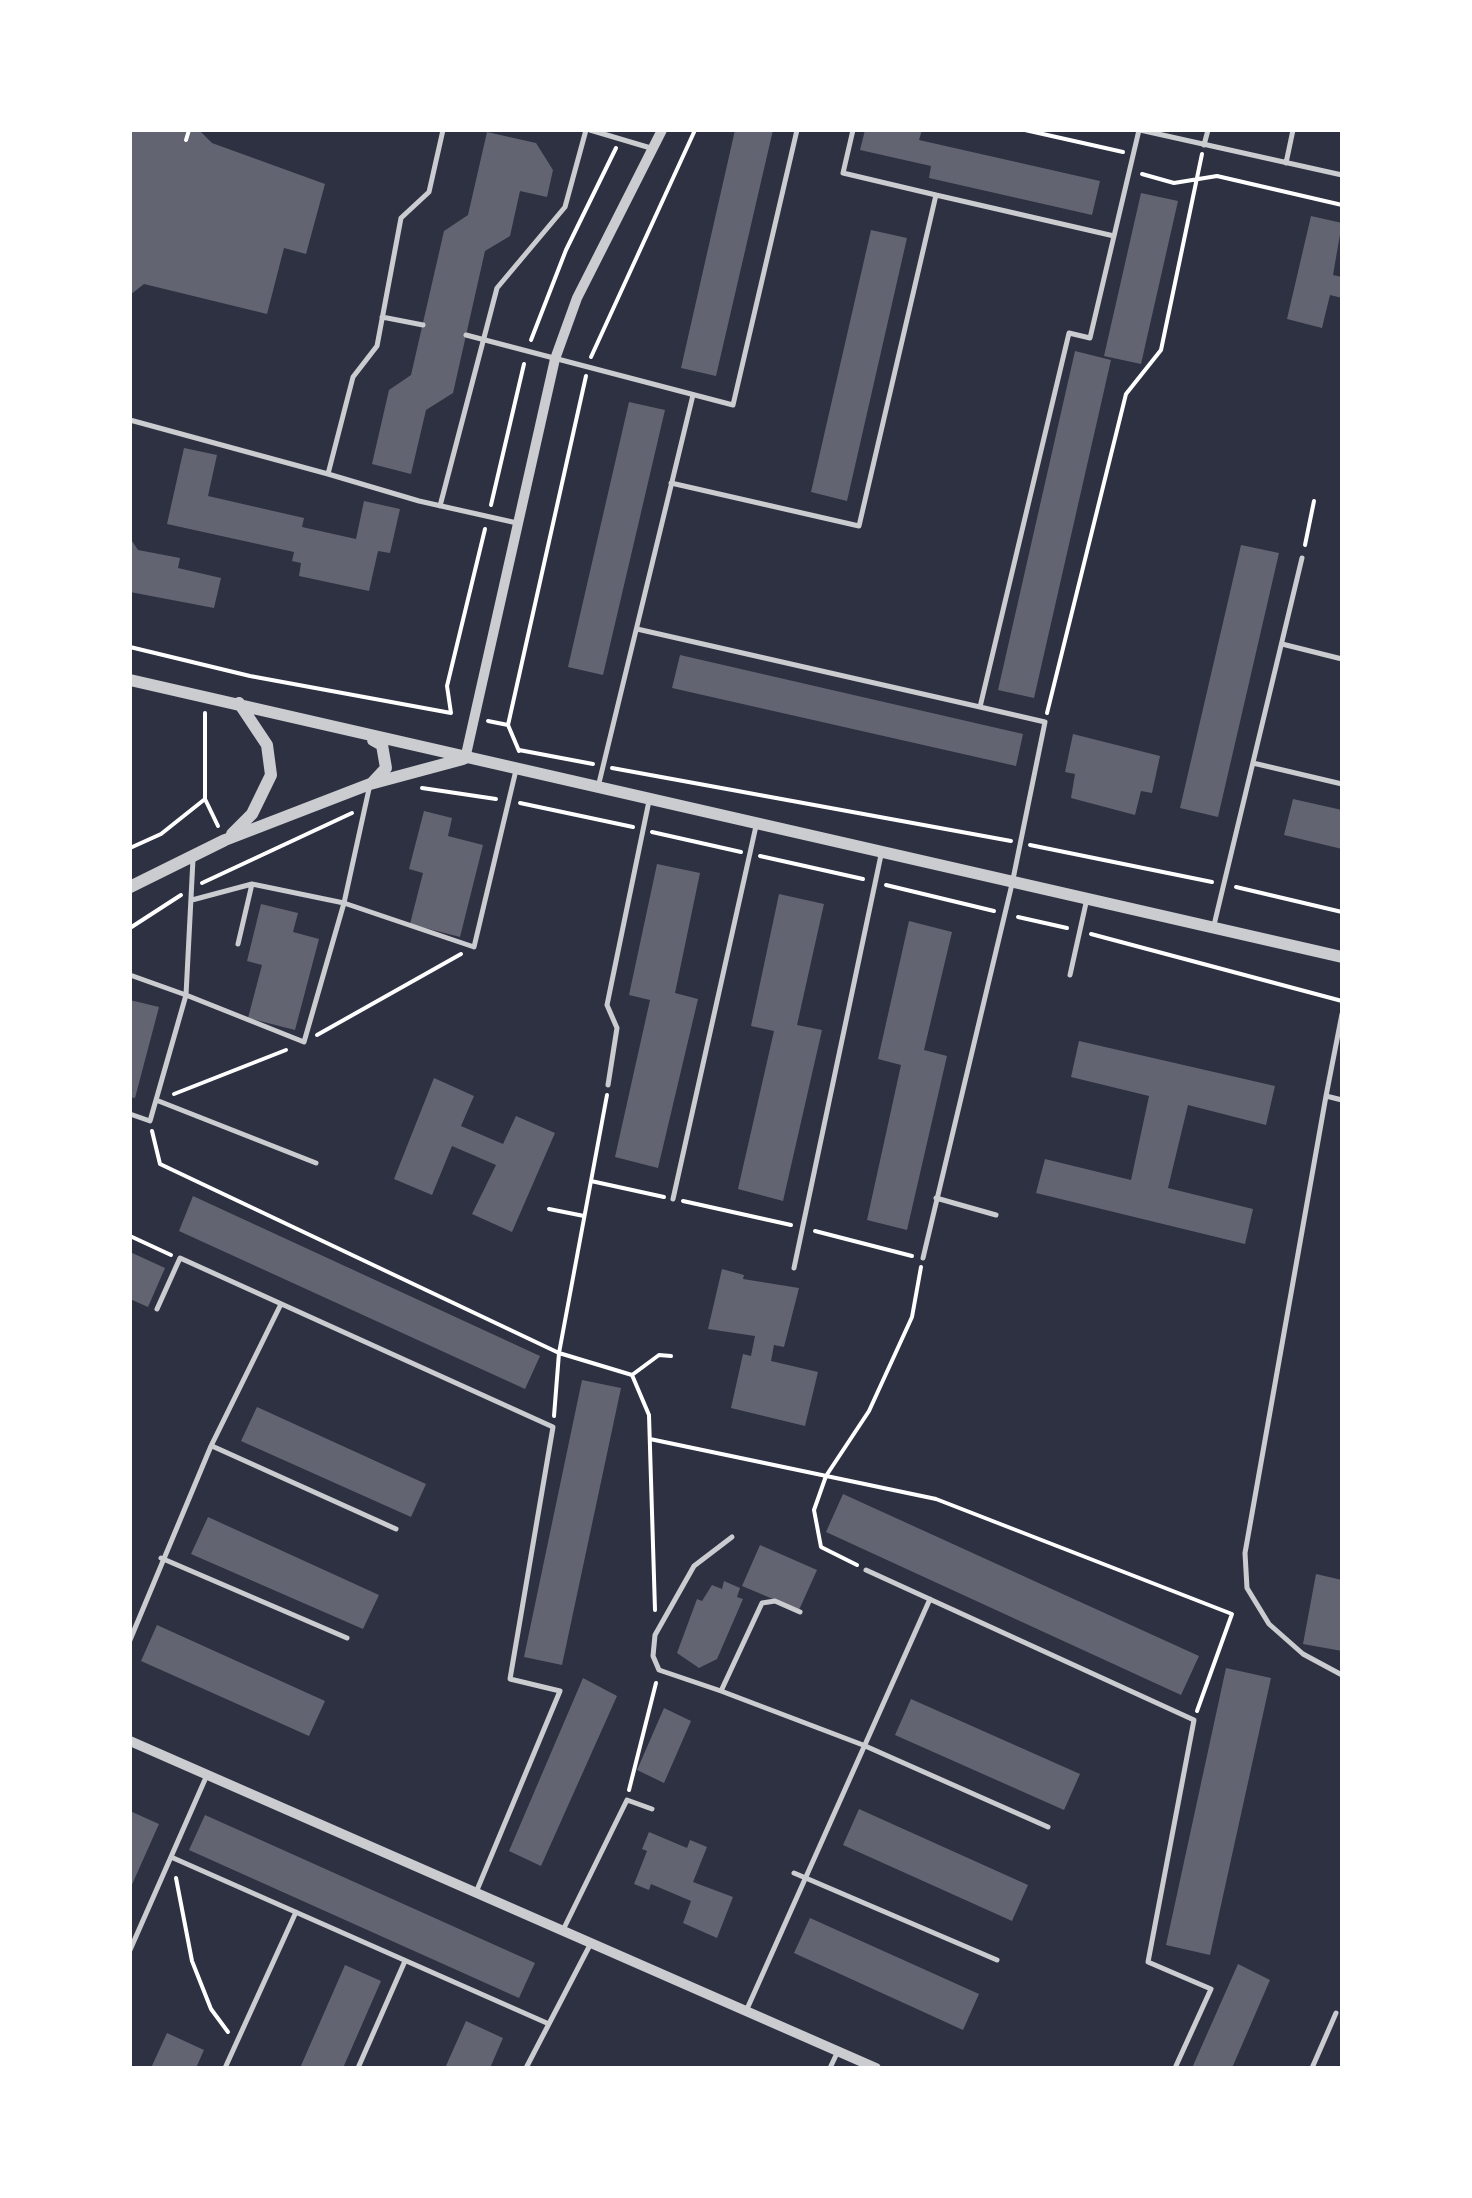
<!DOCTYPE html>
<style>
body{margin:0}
#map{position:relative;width:1472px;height:2198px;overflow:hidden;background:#2d3142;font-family:Arial,sans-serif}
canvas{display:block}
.frame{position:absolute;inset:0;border:132px solid #fff;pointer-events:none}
</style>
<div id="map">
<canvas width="1472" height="2198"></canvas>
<div class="frame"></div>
</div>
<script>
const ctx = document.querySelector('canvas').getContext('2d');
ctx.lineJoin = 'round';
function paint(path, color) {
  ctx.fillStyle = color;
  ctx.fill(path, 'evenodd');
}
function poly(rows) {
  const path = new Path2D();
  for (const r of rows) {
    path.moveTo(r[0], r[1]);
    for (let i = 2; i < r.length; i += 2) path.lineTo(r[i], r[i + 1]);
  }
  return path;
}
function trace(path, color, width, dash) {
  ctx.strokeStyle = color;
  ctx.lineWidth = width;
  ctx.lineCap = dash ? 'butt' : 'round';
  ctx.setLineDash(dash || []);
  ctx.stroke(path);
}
paint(poly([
 [130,130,199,130,212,143,325,184,306,254,284,248,267,314,144,284,130,295],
 [735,130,773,130,716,376,681,368],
 [865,130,922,130,919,140,1100,181,1092,215,929,178,931,166,860,150],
 [487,132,536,143,553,170,547,197,520,191,510,236,485,251,453,393,426,410,411,474,372,464,389,390,411,375,444,231,468,215],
 [1141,193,1178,201,1141,364,1104,356],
 [1311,216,1342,223,1333,275,1342,277,1342,298,1330,295,1322,328,1287,319],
 [871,230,907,238,847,501,811,492],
 [1075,351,1111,360,1034,698,998,690],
 [629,402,665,410,603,675,568,667],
 [184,448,217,455,208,496,304,518,302,527,356,539,364,501,400,509,390,553,378,551,369,591,299,576,301,563,292,561,294,552,167,524],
 [130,538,138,550,180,558,178,568,221,578,214,608,130,592],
 [1241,545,1279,553,1218,817,1180,808],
 [680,655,1023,734,1016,766,672,688],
 [1073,734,1160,756,1152,793,1141,791,1135,815,1071,798,1075,774,1065,772],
 [1293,799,1342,810,1342,849,1284,835],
 [424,811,452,818,448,836,483,845,460,937,410,924,423,873,409,869],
 [657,864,700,873,675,993,698,999,658,1168,615,1157,650,1000,629,995],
 [779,894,824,904,797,1025,822,1030,783,1201,738,1189,774,1031,751,1026],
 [261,904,298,913,293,932,319,939,295,1030,248,1018,262,965,247,961],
 [909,921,952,932,924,1050,947,1056,907,1230,867,1220,901,1065,878,1059],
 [130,1000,159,1007,135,1098,130,1097],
 [1079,1041,1275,1086,1266,1125,1188,1105,1168,1188,1253,1209,1245,1244,1036,1193,1045,1159,1131,1180,1149,1096,1071,1077],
 [434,1078,474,1096,461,1126,503,1144,516,1116,555,1133,512,1232,472,1214,496,1165,452,1146,432,1195,394,1179],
 [193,1196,540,1356,525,1389,179,1231],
 [130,1252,165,1268,148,1307,130,1299],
 [722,1269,744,1275,743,1279,799,1288,784,1347,774,1345,771,1361,818,1372,805,1426,731,1408,743,1354,751,1356,755,1336,708,1329],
 [582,1380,621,1388,562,1665,524,1657],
 [257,1407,426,1484,411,1517,241,1441],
 [843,1494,1199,1656,1181,1695,826,1532],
 [208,1517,379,1595,363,1629,191,1554],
 [760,1545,817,1570,799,1610,742,1586],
 [1316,1574,1342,1580,1342,1651,1303,1644],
 [724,1581,740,1588,737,1597,743,1599,717,1659,699,1668,677,1653,697,1599,702,1601,712,1585,722,1589],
 [157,1625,325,1701,309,1736,141,1661],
 [1226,1668,1271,1678,1210,1955,1166,1945],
 [583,1678,617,1696,541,1866,509,1851],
 [911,1699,1080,1774,1064,1810,895,1735],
 [664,1708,691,1721,664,1783,637,1770],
 [859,1809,1028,1885,1012,1921,843,1845],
 [130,1811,159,1824,130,1889],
 [205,1815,535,1963,519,1998,189,1850],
 [649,1832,687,1848,690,1840,707,1847,693,1882,733,1897,717,1938,683,1923,691,1901,651,1884,649,1890,634,1884,647,1851,642,1849],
 [810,1918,979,1994,963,2030,794,1953],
 [1238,1964,1270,1980,1232,2068,1192,2068],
 [345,1965,381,1981,343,2068,300,2068],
 [466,2021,503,2038,490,2068,445,2068],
 [167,2033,204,2050,196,2068,151,2068]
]), '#626471');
trace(poly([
 [1025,130,1123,152],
 [186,140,189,130],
 [1142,174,1174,183,1217,176,1342,205],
 [531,340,566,250,616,148],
 [591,357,695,130],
 [491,505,524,364],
 [1305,545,1314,501],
 [130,647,250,676,451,713,447,686,485,529],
 [205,713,205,799,218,826],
 [1047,713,1126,394,1161,350,1202,154],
 [488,721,508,725],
 [519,750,593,764],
 [519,751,508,725,586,376],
 [612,768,1011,841],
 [422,788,496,799],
 [520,803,633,827],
 [652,832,741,852],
 [1030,845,1212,882],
 [130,848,161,834,205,799],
 [760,856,863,879],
 [202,883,352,813],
 [886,885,994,911],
 [1236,887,1342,912],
 [1018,917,1067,928],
 [130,928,181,895],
 [1091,934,1342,1001],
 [317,1035,461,954],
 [174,1094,286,1050],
 [152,1131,160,1164,559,1353,632,1375,649,1415,655,1610],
 [591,1181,664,1197],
 [683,1201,791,1225],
 [549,1209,584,1216],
 [815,1231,912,1256],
 [130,1236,171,1255],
 [632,1375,659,1355,671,1356],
 [554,1416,559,1353,607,1095],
 [650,1439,936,1499,1232,1614,1197,1711],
 [857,1565,821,1547,814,1510,826,1476,869,1411,912,1317,921,1267],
 [629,1790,656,1683],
 [176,1878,192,1961,211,2009,228,2032]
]), '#fff', 4);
trace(poly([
 [443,130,429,192,401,218,377,346,353,377,328,474,419,501,517,523],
 [590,130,654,149],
 [853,130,843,173,936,195],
 [1140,130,1342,175],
 [1204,145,1208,130],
 [1286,163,1293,130],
 [382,317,423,325],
 [466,335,733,405,797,130],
 [130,420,328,474],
 [671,483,859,526,936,195,1114,236],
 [440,506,497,288,565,207,586,130],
 [637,629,980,707],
 [1282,644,1342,659],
 [1253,763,1342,784],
 [599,783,693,395],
 [369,789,344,903,474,947,516,770],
 [1214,925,1302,558],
 [238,944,252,884],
 [130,975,186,995,193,859],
 [1070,975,1086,903],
 [1342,1014,1326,1096,1342,1100],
 [608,1085,617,1028,607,1005,649,801],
 [1326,1096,1245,1553,1247,1588,1269,1624,1303,1654,1342,1675],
 [156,1100,316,1163],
 [130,1114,150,1121,186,995,304,1042,344,903,252,884,192,900],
 [936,1198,996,1215],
 [673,1199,756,826],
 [923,1258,1012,884,1045,722,980,707,1069,333,1090,338,1139,130],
 [794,1268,881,855],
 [157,1309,180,1258,553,1427,510,1679,560,1691,477,1890],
 [212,1446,396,1529],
 [161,1558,347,1638],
 [866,1570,1194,1720,1148,1962,1211,1989,1175,2068],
 [800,1612,775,1601,762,1603,721,1691,863,1745,1048,1827],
 [130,1640,211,1446,281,1304],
 [721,1691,659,1670,653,1656,655,1635,694,1566,732,1537],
 [171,1857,549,2024],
 [794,1873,997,1960],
 [564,1928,627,1800,652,1809],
 [130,1950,207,1775],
 [747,2009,930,1599],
 [225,2068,296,1912],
 [358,2068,405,1961],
 [526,2068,591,1943],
 [830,2068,838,2051],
 [1312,2068,1336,2013]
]), '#caccd0', 5);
trace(poly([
 [465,759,555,359,577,298,662,130],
 [130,1741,876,2068]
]), '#caccd0', 10);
trace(poly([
 [130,680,1342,957],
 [372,783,386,768,382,745,373,740],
 [232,834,252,814,271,775,267,745,239,703],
 [130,887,225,840,370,784,463,759]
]), '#caccd0', 12);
</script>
